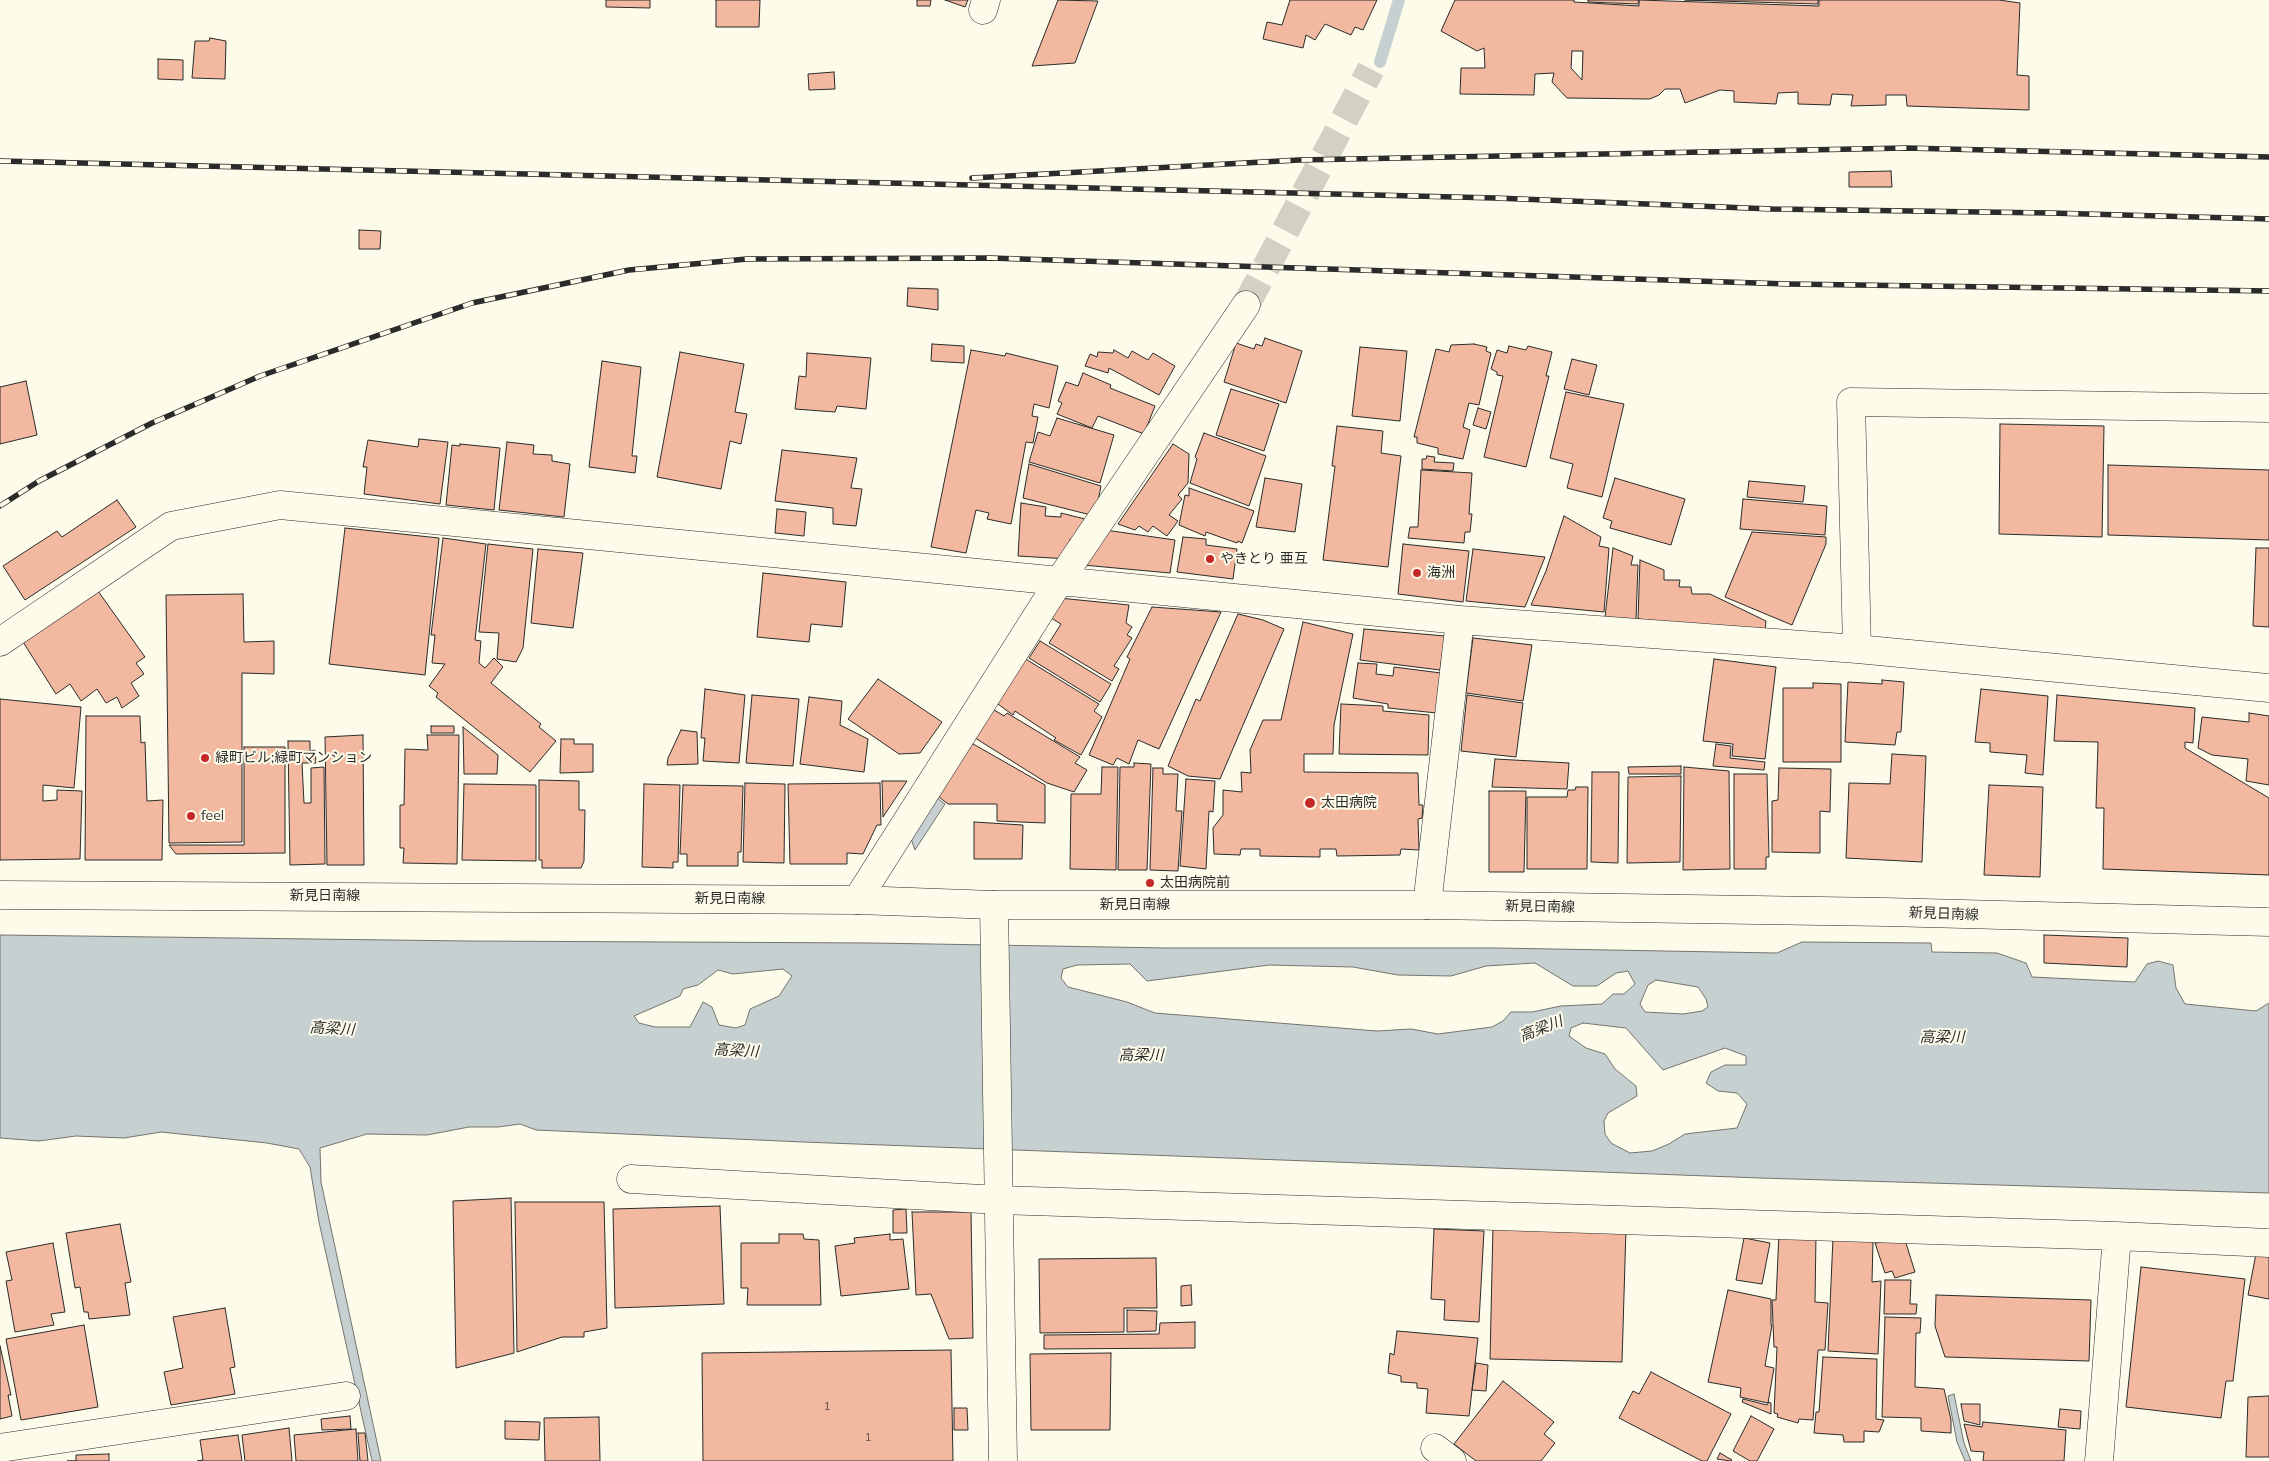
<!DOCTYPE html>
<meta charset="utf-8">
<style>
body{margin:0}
canvas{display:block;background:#fdfbea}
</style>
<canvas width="2269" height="1461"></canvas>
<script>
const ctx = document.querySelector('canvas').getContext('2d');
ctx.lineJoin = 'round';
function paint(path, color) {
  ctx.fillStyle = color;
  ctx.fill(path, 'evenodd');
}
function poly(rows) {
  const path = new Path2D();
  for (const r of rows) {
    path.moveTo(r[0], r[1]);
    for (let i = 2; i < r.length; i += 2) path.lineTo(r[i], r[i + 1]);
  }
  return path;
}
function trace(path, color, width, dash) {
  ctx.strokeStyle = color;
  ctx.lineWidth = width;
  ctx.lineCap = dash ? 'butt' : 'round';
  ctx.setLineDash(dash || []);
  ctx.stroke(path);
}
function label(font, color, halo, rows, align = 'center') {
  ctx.font = font + ' Mulish,"Noto Sans JP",sans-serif';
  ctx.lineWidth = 4;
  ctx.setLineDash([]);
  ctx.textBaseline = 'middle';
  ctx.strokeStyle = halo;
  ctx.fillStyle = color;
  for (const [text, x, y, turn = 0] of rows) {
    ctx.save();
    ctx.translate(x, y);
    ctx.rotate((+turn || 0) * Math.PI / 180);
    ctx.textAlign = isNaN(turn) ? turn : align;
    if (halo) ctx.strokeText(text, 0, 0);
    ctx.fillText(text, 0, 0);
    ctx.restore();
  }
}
const water = poly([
 [930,793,945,804,915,850,907,827,930,793],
 [0,935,467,941,873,943,1167,948,1497,948,1777,953,1802,942,1931,943,1932,952,1997,953,2026,963,2032,977,2135,982,2147,964,2158,961,2173,965,2176,988,2185,1004,2256,1011,2269,1003,2269,1193,1760,1178,803,1142,536,1130,520,1124,498,1127,469,1127,427,1135,367,1134,320,1148,321,1182,381,1461,372,1461,319,1222,310,1167,299,1149,267,1143,161,1132,124,1138,76,1136,39,1141,0,1138,0,935],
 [1535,963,1573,986,1597,986,1616,973,1628,971,1635,984,1624,994,1613,994,1602,1004,1561,1006,1532,1012,1511,1012,1503,1021,1492,1027,1438,1034,1411,1029,1377,1031,1155,1013,1127,1002,1068,987,1061,978,1063,969,1077,965,1130,964,1147,981,1269,965,1353,967,1398,975,1451,976,1486,966,1535,963],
 [783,969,792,976,779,996,750,1009,745,1025,736,1028,719,1025,712,1007,703,1002,690,1027,655,1027,639,1023,634,1016,680,996,683,989,698,985,718,970,733,974,783,969],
 [1656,980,1698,987,1706,999,1708,1007,1702,1011,1683,1014,1645,1012,1640,1004,1648,985,1656,980],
 [1583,1023,1626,1028,1663,1070,1725,1048,1746,1056,1746,1065,1725,1065,1711,1072,1706,1083,1718,1091,1737,1093,1747,1104,1737,1128,1685,1134,1669,1144,1652,1151,1630,1153,1611,1143,1605,1134,1604,1121,1608,1113,1637,1096,1636,1086,1615,1069,1605,1054,1586,1048,1569,1036,1571,1028,1583,1023],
 [1954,1394,1964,1443,1971,1461,1965,1461,1957,1442,1948,1396,1954,1394]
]);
paint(water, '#c7d0d0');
trace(water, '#74746e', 1);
trace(poly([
 [1380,62,1399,0]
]), '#c7d0d0', 12);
const building = poly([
 [606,0,650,0,650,8,606,7,606,0],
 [716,0,760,0,759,27,716,27,716,0],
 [917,0,931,0,930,6,917,6,917,0],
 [945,0,968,0,965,7,945,0],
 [1058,0,1098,1,1075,63,1032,66,1058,0],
 [1290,0,1377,0,1363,30,1355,27,1351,35,1325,24,1315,40,1306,35,1303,48,1263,39,1267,22,1282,25,1290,0],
 [1455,0,1574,0,1574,2,1639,6,1639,0,1819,6,1819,0,1999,0,2020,3,2017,75,2029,76,2029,110,1907,106,1906,95,1886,95,1886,105,1851,106,1853,95,1832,94,1830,105,1798,104,1798,92,1778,93,1776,104,1734,102,1734,91,1720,90,1685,103,1680,89,1665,89,1659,95,1650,99,1567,98,1552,82,1554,73,1535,74,1534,95,1460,94,1461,68,1485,68,1484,48,1477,51,1441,31,1455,0],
 [1572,51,1583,51,1582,80,1571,68,1572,51],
 [1588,0,1639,0,1638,4,1588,2,1588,0],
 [1685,0,1818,0,1818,4,1685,0],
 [210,38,226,41,225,79,192,78,195,41,209,41,210,38],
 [158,59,183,60,183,80,158,79,158,59],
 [834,72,835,89,809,90,808,74,834,72],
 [1891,171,1892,187,1849,187,1849,172,1891,171],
 [359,230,381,231,380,249,359,249,359,230],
 [908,288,938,289,938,310,907,306,908,288],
 [1265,338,1302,351,1286,403,1224,382,1236,343,1254,349,1256,344,1262,346,1265,338],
 [932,344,964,346,964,363,931,361,932,344],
 [1474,344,1487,347,1486,351,1491,353,1479,405,1469,403,1463,427,1470,430,1463,459,1438,454,1438,448,1417,443,1417,437,1414,437,1436,349,1449,352,1451,345,1474,344],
 [1509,346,1526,350,1528,346,1552,352,1546,376,1549,376,1526,467,1484,457,1503,376,1497,375,1497,372,1491,369,1497,350,1507,353,1509,346],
 [1360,347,1407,351,1400,421,1352,416,1360,347],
 [971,350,1005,356,1006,353,1058,366,1049,408,1034,404,1032,416,1038,417,1033,443,1026,442,1011,524,987,519,989,513,976,510,966,553,931,547,971,350],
 [1114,350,1128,358,1132,351,1148,360,1153,353,1175,366,1159,395,1109,368,1108,373,1085,366,1090,354,1097,357,1098,352,1113,353,1114,350],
 [680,352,744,364,735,412,747,414,741,444,730,441,721,489,657,477,680,352],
 [807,353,871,358,866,409,837,406,835,412,795,409,799,376,806,377,807,353],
 [1572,359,1597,365,1589,395,1564,389,1572,359],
 [602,361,641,367,632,456,637,456,635,473,589,467,602,361],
 [1083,373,1111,385,1110,388,1155,406,1144,434,1098,416,1092,428,1057,414,1062,403,1058,401,1066,382,1078,386,1083,373],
 [26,381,37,435,0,444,0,387,26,381],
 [1231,389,1279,404,1264,451,1216,435,1231,389],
 [1566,392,1624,404,1602,497,1567,488,1573,464,1550,458,1566,392],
 [1478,408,1491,412,1486,429,1473,425,1478,408],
 [1057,418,1114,435,1100,483,1029,462,1038,432,1050,436,1057,418],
 [2000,424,2104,426,2102,537,1999,534,2000,424],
 [1337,426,1383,431,1381,453,1401,456,1388,567,1323,560,1335,466,1332,466,1337,426],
 [1204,433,1266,456,1249,506,1190,483,1197,459,1195,457,1204,433],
 [419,439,448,442,440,504,364,494,367,467,363,467,368,440,418,447,419,439],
 [507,442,534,445,533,454,552,455,552,461,570,464,564,517,499,510,507,442],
 [460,444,500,448,494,510,446,505,452,445,460,446,460,444],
 [1173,444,1189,454,1188,483,1178,495,1182,499,1169,515,1178,521,1167,536,1153,526,1148,532,1139,526,1135,530,1118,524,1173,444],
 [782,450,857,458,851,488,862,489,856,526,833,524,833,508,775,501,782,450],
 [1427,456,1435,457,1434,462,1454,463,1453,471,1422,469,1422,459,1426,459,1427,456],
 [1029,464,1101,486,1095,516,1023,498,1029,464],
 [2108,465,2269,470,2269,540,2108,535,2108,465],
 [1421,470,1472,473,1469,514,1472,514,1470,532,1465,532,1464,543,1408,538,1410,527,1418,527,1421,470],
 [1265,478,1302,484,1295,532,1256,527,1265,478],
 [1615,478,1685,499,1671,545,1610,528,1612,521,1603,518,1615,478],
 [1749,481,1805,486,1803,502,1747,497,1749,481],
 [1189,488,1254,511,1242,543,1238,541,1237,543,1206,532,1205,536,1179,525,1185,495,1189,496,1189,488],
 [1743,499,1827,506,1825,535,1740,529,1743,499],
 [117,500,136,527,25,600,3,566,57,531,62,537,117,500],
 [1021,503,1046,507,1045,516,1061,517,1061,513,1089,520,1075,540,1070,539,1069,559,1018,556,1021,503],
 [777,509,806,512,804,536,775,533,777,509],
 [1564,516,1601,537,1599,546,1609,548,1604,612,1531,605,1546,571,1564,516],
 [345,528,439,538,425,675,329,664,345,528],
 [1105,530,1175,540,1170,573,1083,565,1105,530],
 [1752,532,1826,537,1826,544,1792,625,1725,597,1752,532],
 [1183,537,1206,539,1206,545,1237,549,1233,579,1177,572,1183,537],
 [443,538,486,544,475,640,481,641,479,663,485,668,494,658,503,667,491,683,541,724,539,727,556,741,530,772,436,697,438,693,429,686,445,664,432,663,435,635,431,635,443,538],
 [488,544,533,549,523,648,516,662,497,659,499,633,479,632,488,544],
 [1403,544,1469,551,1463,602,1398,594,1403,544],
 [1613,548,1633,556,1631,565,1638,565,1636,619,1605,617,1613,548],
 [2256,548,2269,548,2269,627,2253,626,2256,548],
 [538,549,583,553,573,628,531,623,538,549],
 [1473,549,1545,557,1525,607,1466,601,1473,549],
 [1640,560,1664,570,1664,580,1680,580,1679,587,1691,587,1692,594,1710,594,1766,621,1765,632,1638,619,1640,560],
 [763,573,846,582,842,627,811,624,809,642,757,637,763,573],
 [98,591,145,657,136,663,144,674,131,683,139,696,122,708,117,697,106,703,97,689,81,701,70,684,56,694,23,642,98,591],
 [243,594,244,642,274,641,274,674,242,673,242,842,169,843,166,595,243,594],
 [1059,598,1129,605,1126,623,1132,627,1127,635,1132,638,1114,666,1119,669,1112,681,1049,643,1061,624,1048,616,1059,598],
 [1152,607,1221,612,1159,749,1138,740,1129,764,1117,758,1113,765,1089,755,1130,659,1127,657,1152,607],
 [1238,614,1263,620,1284,629,1220,779,1188,776,1168,766,1196,699,1200,701,1238,614],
 [1303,622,1353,634,1334,725,1333,754,1304,754,1304,772,1418,773,1419,805,1423,805,1422,818,1418,819,1419,850,1401,849,1400,855,1337,856,1336,849,1320,849,1320,857,1260,856,1260,849,1241,849,1240,855,1214,854,1213,828,1223,815,1223,790,1242,792,1241,772,1251,773,1250,750,1263,720,1281,720,1303,622],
 [1364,629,1445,636,1440,670,1360,660,1364,629],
 [1473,638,1532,645,1523,701,1466,693,1473,638],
 [1040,641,1111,684,1100,702,1029,658,1040,641],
 [1024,658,1099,704,1094,711,1102,717,1081,755,1054,740,1056,738,1015,711,1013,715,995,702,1024,658],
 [1714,659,1776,667,1765,759,1732,756,1733,744,1703,741,1714,659],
 [1358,663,1377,664,1376,674,1393,676,1394,667,1441,673,1437,713,1388,708,1388,704,1353,698,1358,663],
 [878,679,942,722,920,753,899,754,848,719,878,679],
 [1882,680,1904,682,1901,732,1897,732,1895,745,1845,742,1848,682,1882,684,1882,680],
 [1813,683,1841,684,1841,762,1783,762,1783,688,1813,688,1813,683],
 [705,689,745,695,739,763,703,761,705,738,701,738,705,689],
 [1981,689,2048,696,2043,775,2025,773,2027,755,1990,752,1990,743,1975,742,1981,689],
 [752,695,799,699,793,766,746,763,752,695],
 [1467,695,1523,703,1516,757,1461,751,1467,695],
 [2057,695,2195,708,2193,743,2185,742,2185,748,2269,798,2269,875,2103,869,2104,808,2096,808,2098,742,2054,741,2057,695],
 [809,697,842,701,840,725,868,739,864,772,800,764,809,697],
 [0,699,81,707,74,788,43,785,43,801,57,800,57,790,82,791,80,859,0,860,0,699],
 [1341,704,1383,706,1383,711,1429,715,1428,755,1339,754,1341,704],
 [991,708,1004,716,1007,713,1080,757,1075,763,1087,770,1074,792,1047,783,972,736,991,708],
 [2249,713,2269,716,2269,785,2246,781,2248,759,2212,755,2198,748,2202,717,2249,722,2249,713],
 [86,716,140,716,141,743,145,742,147,801,163,800,162,860,85,860,86,716],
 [431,726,454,726,454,733,431,733,431,726],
 [463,727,498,755,497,774,464,774,463,727],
 [681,730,697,732,698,764,667,765,668,758,681,730],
 [363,735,364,865,327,865,325,737,363,735],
 [427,735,459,735,457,864,403,863,404,848,400,848,400,805,404,805,405,749,428,750,427,735],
 [561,739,574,739,574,744,593,744,593,772,560,773,561,739],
 [288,741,310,741,310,751,315,750,316,763,302,763,304,803,311,803,311,768,324,767,325,864,290,865,288,741],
 [968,741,1045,785,1045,823,997,821,997,804,948,804,934,793,968,741],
 [1716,744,1731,746,1730,758,1765,762,1764,770,1713,766,1716,744],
 [244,747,285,747,285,853,176,854,169,845,244,845,244,747],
 [1892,754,1926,756,1922,862,1846,858,1849,783,1890,784,1892,754],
 [1495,759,1569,763,1567,789,1492,787,1495,759],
 [1134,763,1151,764,1147,870,1118,870,1120,767,1134,767,1134,763],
 [1681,766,1681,774,1629,774,1628,767,1681,766],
 [1102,767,1118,767,1116,870,1070,869,1071,794,1101,794,1102,767],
 [1684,767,1729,771,1730,869,1683,870,1684,767],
 [1153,768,1163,768,1163,774,1178,774,1176,811,1182,811,1178,871,1150,870,1153,768],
 [1779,768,1831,769,1830,812,1820,811,1820,853,1772,852,1772,801,1778,800,1779,768],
 [1592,772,1619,772,1618,863,1591,862,1592,772],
 [1734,774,1767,774,1769,857,1766,857,1766,869,1734,869,1734,774],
 [1681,776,1680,862,1627,863,1628,777,1681,776],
 [1186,779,1215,781,1213,812,1209,811,1206,869,1180,866,1186,779],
 [539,780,579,781,579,810,585,810,584,861,581,868,542,868,542,860,539,860,539,780],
 [882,781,907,781,883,817,882,781],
 [745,783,785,784,784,863,743,862,745,783],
 [880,783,881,825,877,825,863,854,847,853,847,864,790,864,788,784,880,783],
 [464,784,536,785,536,861,462,860,464,784],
 [644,784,680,785,678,862,673,862,673,868,642,867,644,784],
 [683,785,743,786,741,852,738,852,738,866,687,866,687,854,680,854,683,785],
 [1989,785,2043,787,2040,877,1984,875,1989,785],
 [1576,787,1588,787,1587,869,1527,869,1527,797,1567,797,1568,790,1575,790,1576,787],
 [1489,791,1526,791,1524,872,1489,872,1489,791],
 [974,822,1023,825,1022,859,974,859,974,822],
 [2044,935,2128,938,2127,967,2044,963,2044,935],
 [511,1198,514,1353,456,1368,453,1201,511,1198],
 [515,1202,604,1202,607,1328,584,1332,584,1337,562,1337,517,1352,515,1202],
 [720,1206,724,1304,615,1308,613,1209,720,1206],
 [906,1209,907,1233,893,1233,893,1210,906,1209],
 [912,1212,971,1212,973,1338,949,1339,931,1294,916,1295,912,1212],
 [120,1224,131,1282,125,1283,130,1315,89,1319,88,1312,84,1312,80,1287,75,1288,66,1233,120,1224],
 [1493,1226,1626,1228,1622,1362,1490,1359,1493,1226],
 [1434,1229,1484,1231,1479,1322,1444,1320,1445,1300,1431,1299,1434,1229],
 [1779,1233,1816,1234,1815,1302,1828,1303,1825,1350,1818,1350,1813,1420,1799,1419,1798,1423,1777,1417,1778,1414,1774,1413,1777,1347,1774,1347,1772,1300,1776,1300,1779,1233],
 [779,1234,803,1234,804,1239,819,1240,821,1305,747,1305,748,1288,741,1288,741,1243,779,1243,779,1234],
 [890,1234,890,1240,903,1239,909,1289,841,1296,835,1246,855,1243,854,1238,890,1234],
 [1744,1238,1770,1243,1762,1284,1736,1280,1744,1238],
 [1833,1238,1873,1240,1872,1282,1881,1281,1878,1354,1828,1351,1833,1238],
 [1905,1240,1915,1272,1895,1278,1892,1271,1885,1273,1875,1243,1905,1240],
 [53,1243,65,1312,51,1314,54,1325,15,1332,6,1281,12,1280,6,1252,53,1243],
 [2256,1254,2269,1255,2269,1299,2248,1295,2256,1254],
 [1156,1258,1157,1308,1124,1308,1124,1332,1040,1333,1039,1259,1156,1258],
 [2141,1267,2245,1279,2233,1381,2226,1381,2221,1418,2126,1407,2141,1267],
 [1885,1280,1911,1280,1910,1304,1917,1304,1916,1314,1884,1314,1885,1280],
 [1191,1285,1192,1305,1181,1306,1181,1286,1191,1285],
 [1728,1290,1771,1299,1771,1325,1772,1325,1765,1366,1774,1368,1768,1403,1740,1397,1741,1388,1708,1382,1728,1290],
 [1936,1295,2091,1300,2089,1361,1945,1357,1935,1326,1936,1295],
 [225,1308,235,1367,230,1368,235,1394,171,1405,164,1372,183,1368,173,1317,225,1308],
 [1127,1310,1157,1311,1156,1331,1127,1332,1127,1310],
 [1885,1317,1921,1318,1920,1333,1916,1333,1915,1387,1944,1389,1951,1420,1951,1433,1921,1431,1921,1418,1882,1417,1885,1317],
 [1195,1322,1195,1348,1044,1349,1044,1335,1159,1334,1160,1323,1195,1322],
 [84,1325,98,1407,21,1420,6,1339,84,1325],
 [1397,1331,1478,1338,1469,1416,1426,1413,1428,1389,1417,1388,1417,1383,1401,1382,1401,1376,1388,1373,1390,1353,1394,1355,1397,1331],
 [0,1346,11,1395,8,1395,12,1416,0,1419,0,1346],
 [951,1350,953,1461,703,1461,702,1353,951,1350],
 [1111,1353,1110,1430,1031,1430,1030,1354,1111,1353],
 [1823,1357,1877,1359,1876,1419,1884,1420,1879,1432,1864,1431,1864,1442,1844,1442,1843,1435,1814,1433,1816,1412,1819,1412,1823,1357],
 [1476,1363,1488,1365,1486,1391,1472,1390,1476,1363],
 [1651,1372,1731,1414,1707,1461,1702,1461,1619,1418,1633,1391,1639,1394,1651,1372],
 [1503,1381,1554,1422,1544,1434,1555,1443,1541,1461,1476,1461,1454,1444,1503,1381],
 [2269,1396,2269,1457,2246,1457,2248,1397,2269,1396],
 [1743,1399,1767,1405,1769,1402,1771,1403,1771,1414,1742,1402,1743,1399],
 [1961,1404,1980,1404,1980,1425,1964,1421,1961,1404],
 [954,1408,967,1408,968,1430,954,1430,954,1408],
 [2060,1409,2081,1411,2080,1429,2058,1427,2060,1409],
 [350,1416,351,1429,322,1430,321,1419,350,1416],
 [1751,1416,1774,1429,1757,1461,1750,1461,1733,1451,1751,1416],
 [599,1417,600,1461,545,1461,544,1418,599,1417],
 [505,1421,540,1422,539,1440,505,1439,505,1421],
 [1983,1422,2066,1430,2064,1461,1983,1461,1984,1452,1971,1451,1964,1424,1982,1427,1983,1422],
 [289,1428,292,1461,245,1461,242,1435,289,1428],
 [356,1429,358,1461,296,1461,294,1435,356,1429],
 [358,1433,365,1433,368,1461,360,1461,358,1433],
 [238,1435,242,1461,197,1461,203,1460,200,1440,238,1435],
 [1720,1453,1732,1460,1731,1461,1717,1459,1720,1453],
 [109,1454,109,1461,67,1461,76,1461,76,1455,109,1454]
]);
paint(building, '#f2b8a0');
trace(building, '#2b2b2b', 1);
trace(poly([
 [1246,305,1371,69]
]), '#d3d1c4', 28, [28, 14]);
const minor = poly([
 [983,10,986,0],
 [0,642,171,526,280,505,1460,620,1857,649,2269,688],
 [1857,649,1851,402,2269,408],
 [857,900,1058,583,1246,305],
 [994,905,1003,1461],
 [1427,905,1460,620],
 [631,1179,999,1200,2117,1236,2269,1243],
 [0,1448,346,1396],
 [1435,1448,1452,1461],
 [2099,1461,2117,1236]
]);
const major = poly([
 [0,895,857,900,994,905,1427,905,1886,912,2269,922]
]);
trace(minor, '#2b2b2b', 29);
trace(major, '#2b2b2b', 29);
trace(minor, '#fdfbea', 28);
trace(major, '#fdfbea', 28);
const rail = poly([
 [0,161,1495,198,1772,209,2050,213,2269,219],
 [972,178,1299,160,1906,148,2269,157],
 [0,506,39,481,152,423,260,376,472,303,629,270,747,259,990,258,1788,284,2269,291]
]);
trace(rail, '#2b2b2b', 5.5);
trace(rail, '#fdfbea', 4, [11]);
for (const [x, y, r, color] of [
 [1210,559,5,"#c62828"],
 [1417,573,5,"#c62828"],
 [205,758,5,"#c62828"],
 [1310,803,6,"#c62828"],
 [191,816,5,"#c62828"],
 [1150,883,5,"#c62828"]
]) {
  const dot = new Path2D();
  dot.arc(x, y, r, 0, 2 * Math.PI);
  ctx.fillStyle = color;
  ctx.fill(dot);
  trace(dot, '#fdfbea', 2);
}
label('11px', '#5d4e48', null, [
 ["1",827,1407],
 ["1",868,1438]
]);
label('14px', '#2b2b2b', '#fdfbea', [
 ["やきとり 亜互",1220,559],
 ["海洲",1427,573],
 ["緑町ビル;緑町マンション",215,758],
 ["太田病院",1321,803],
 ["feel",201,816],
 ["太田病院前",1160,883]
], 'left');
label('14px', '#2b2b2b', '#fdfbea', [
 ["新見日南線",325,896],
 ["新見日南線",730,899],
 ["新見日南線",1135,905],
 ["新見日南線",1540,907,1],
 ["新見日南線",1944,914,2]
]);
label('italic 15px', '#2b2b2b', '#fdfbea', [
 ["高梁川",332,1029,3],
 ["高梁川",1541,1029,-22],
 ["高梁川",1942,1037],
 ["高梁川",736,1051,3],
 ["高梁川",1141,1055]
]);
</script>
